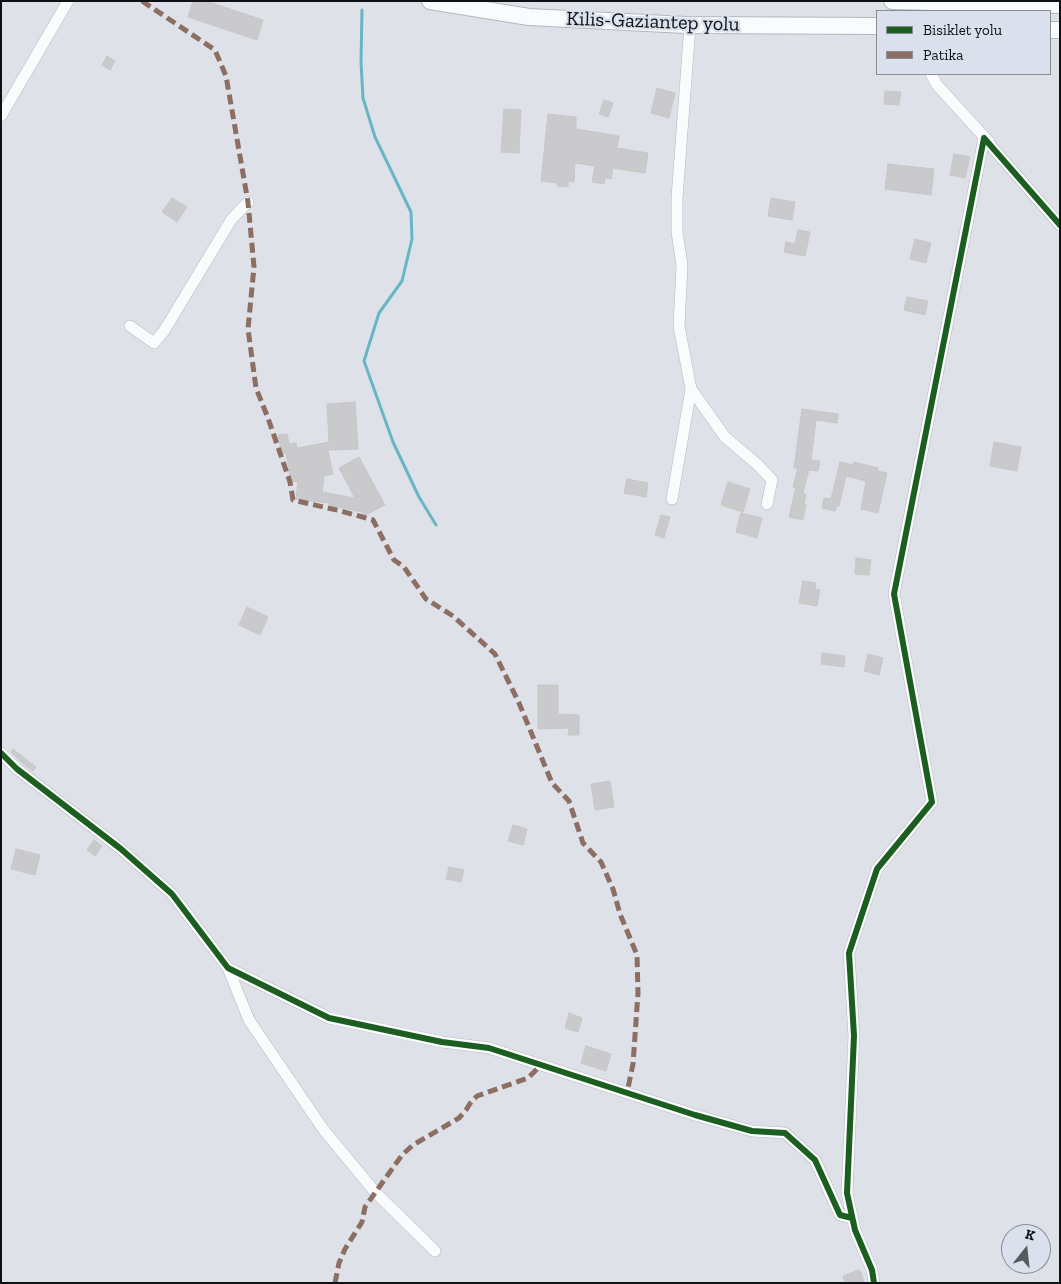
<!DOCTYPE html>
<style>
body{margin:0}
#map{position:relative;width:1061px;height:1284px;overflow:hidden;background:#dee2e8;font-family:"Zilla Slab",serif}
canvas{display:block}
.frame{position:absolute;inset:0;border:2px solid #0e1014;pointer-events:none}
.legend{position:absolute;left:876px;top:10px;width:175px;height:65px;box-sizing:border-box;background:#dae1ec;border:1px solid #888d96;margin:0;padding:6px 9px;list-style:none;font-size:15px;color:#0e1014}
.legend li{display:flex;align-items:center;gap:10px;height:25px}
.legend b{width:25px;border:1px solid #888d96}
.north{position:absolute;left:1001px;top:1224px;width:50px;height:50px;box-sizing:border-box;background:#dae1ec;border:1px solid #888d96;border-radius:50%;rotate:16deg;font-size:14px;font-weight:700;line-height:20px;text-align:center;color:#0e1014}
.north::after{content:'';display:block;margin:auto;width:18px;height:22px;background:#575a5e;clip-path:polygon(50% 0,100% 100%,50% 72%,0 100%)}
</style>
<div id="map">
<canvas width="1061" height="1284"></canvas>
<div class="frame"></div>
<ul class="legend">
<li><b style="height:6px;background:#1b5e20"></b>Bisiklet yolu</li>
<li><b style="height:6px;background:#8d6e63"></b>Patika</li>
</ul>
<div class="north">K</div>
</div>
<script>
const ctx = document.querySelector('canvas').getContext('2d');
ctx.lineJoin = 'round';
function poly(rows) {
  const path = new Path2D();
  for (const r of rows) {
    path.moveTo(r[0], r[1]);
    for (let i = 2; i < r.length; i += 2) path.lineTo(r[i], r[i + 1]);
  }
  return path;
}
function trace(path, color, width, dash) {
  ctx.strokeStyle = color;
  ctx.lineWidth = width;
  ctx.lineCap = dash ? 'butt' : 'round';
  ctx.setLineDash(dash || []);
  ctx.stroke(path);
}
function paint(path, color) {
  ctx.fillStyle = color;
  ctx.fill(path, 'evenodd');
}
function label(font, color, halo, rows, align = 'center') {
  ctx.font = font + ' "Zilla Slab",serif';
  ctx.lineWidth = 4.5;
  ctx.setLineDash([]);
  ctx.textBaseline = 'middle';
  ctx.strokeStyle = halo;
  ctx.fillStyle = color;
  for (const [text, x, y, turn = 0] of rows) {
    ctx.save();
    ctx.translate(x, y);
    ctx.rotate((+turn || 0) * Math.PI / 180);
    ctx.textAlign = isNaN(turn) ? turn : align;
    if (halo) ctx.strokeText(text, 0, 0);
    ctx.fillText(text, 0, 0);
    ctx.restore();
  }
}
trace(poly([
 [362,10,361,62,363,98,375,137,411,212,412,239,402,281,379,313,364,361,393,442,419,497,436,525]
]), '#68b6c4', 3);
const building = poly([
 [193,1,206,1,263,20,257,40,188,17,193,1],
 [107,56,115,61,110,70,102,65,107,56],
 [657,88,675,93,669,118,651,113,657,88],
 [885,91,901,92,899,105,884,104,885,91],
 [604,100,613,103,608,117,599,114,604,100],
 [504,109,521,110,519,153,501,152,504,109],
 [548,114,576,117,576,129,619,136,617,148,648,153,645,173,613,168,611,179,605,178,604,184,592,182,595,166,575,163,574,182,568,181,568,187,557,186,557,183,541,181,548,114],
 [954,154,970,157,965,178,950,175,954,154],
 [888,164,934,169,931,195,885,189,888,164],
 [172,198,187,207,177,222,162,212,172,198],
 [771,198,795,202,792,220,768,216,771,198],
 [798,230,810,232,805,256,784,252,786,242,795,244,798,230],
 [915,239,931,243,926,263,910,259,915,239],
 [907,297,928,301,925,315,904,310,907,297],
 [355,402,358,449,328,450,333,474,324,476,322,492,355,498,339,468,359,457,385,505,364,516,362,512,329,505,329,503,296,499,298,481,291,482,286,453,282,454,278,435,287,434,289,444,296,443,297,448,329,442,327,404,355,402],
 [802,409,838,414,837,423,816,420,811,460,820,461,818,471,809,470,803,493,806,494,804,505,806,505,803,520,789,517,796,487,793,487,798,468,794,468,802,409],
 [994,442,1021,447,1017,471,990,466,994,442],
 [840,462,853,465,854,462,878,468,877,471,887,473,878,513,861,509,866,481,846,476,839,506,837,505,835,511,822,508,824,498,831,499,840,462],
 [627,479,648,483,646,497,624,493,627,479],
 [728,482,750,489,743,512,721,505,728,482],
 [741,513,762,518,757,538,736,532,741,513],
 [661,515,670,517,664,538,655,535,661,515],
 [856,558,871,560,869,575,855,574,856,558],
 [803,581,816,583,815,589,820,590,817,606,799,603,803,581],
 [247,607,268,617,260,635,239,625,247,607],
 [822,653,845,656,844,667,821,664,822,653],
 [868,654,883,658,879,675,864,671,868,654],
 [538,685,558,685,558,714,579,715,579,735,568,735,569,728,538,729,538,685],
 [13,749,36,767,33,771,22,763,11,752,13,749],
 [610,781,614,807,595,810,591,784,610,781],
 [513,825,527,829,523,845,508,841,513,825],
 [94,840,102,846,95,856,87,850,94,840],
 [16,849,40,855,35,875,11,869,16,849],
 [449,867,464,870,461,882,446,879,449,867],
 [569,1013,582,1018,578,1032,565,1028,569,1013],
 [586,1046,611,1054,606,1071,581,1063,586,1046],
 [858,1270,861,1272,864,1283,845,1283,843,1276,858,1270]
]);
paint(building, '#cacacc');
trace(building, '#c6c6c8', 1);
const minor = poly([
 [931,74,937,85,989,142],
 [1,116,68,1],
 [130,326,154,343,164,331,231,220,248,202],
 [691,389,725,437,758,465,772,480,767,504],
 [672,499,691,389,679,326,682,265,677,232,677,198,690,25],
 [1,753,17,769,121,849,172,894,228,968,329,1018,442,1042,489,1048,695,1115,752,1131,785,1133,815,1160,840,1215,852,1218],
 [228,968,249,1020,323,1129,375,1192,435,1251],
 [874,1283,872,1270,855,1230,847,1193,854,1036,849,953,877,869,932,802,894,594,984,138,1060,225]
]);
const highway = poly([
 [430,1,529,17,686,25,877,26],
 [892,1,1060,5],
 [1050,30,1060,30]
]);
trace(minor, '#b4b7bc', 12);
trace(highway, '#b4b7bc', 18);
trace(minor, '#fafbfc', 11);
trace(highway, '#fafbfc', 16);
trace(poly([
 [142,1,215,50,226,76,248,202,254,267,248,329,256,388,268,418,290,482,293,500,341,511,373,520,394,560,404,567,426,599,453,616,495,654,519,703,552,783,569,801,583,843,601,862,613,889,620,914,637,955,638,993,633,1064,627,1093],
 [335,1283,339,1263,345,1249,362,1222,365,1207,402,1155,413,1145,459,1118,466,1110,471,1102,477,1096,528,1078,541,1065]
]), '#8d6e63', 5, [10, 5]);
trace(poly([
 [1,753,17,769,121,849,172,894,228,968,329,1018,442,1042,489,1048,695,1115,752,1131,785,1133,815,1160,840,1215,852,1218],
 [874,1283,872,1270,855,1230,847,1193,854,1036,849,953,877,869,932,802,894,594,984,138,1060,225]
]), '#1b5e20', 6);
label('20px', '#0e1014', '#dae1ec', [
 ["Kilis-Gaziantep yolu",653,22,2]
]);
</script>
